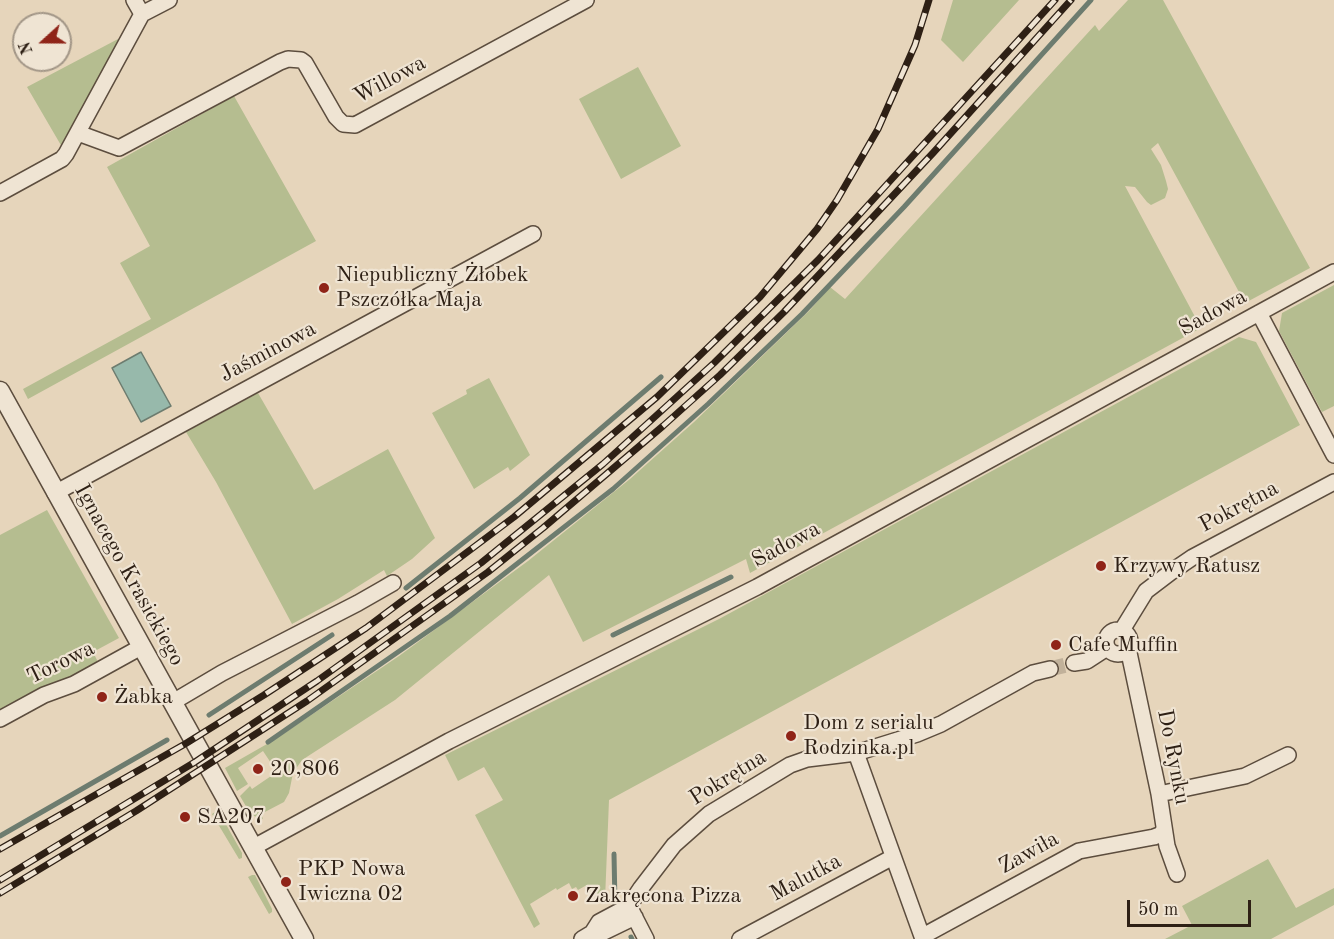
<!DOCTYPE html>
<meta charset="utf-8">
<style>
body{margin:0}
#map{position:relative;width:1334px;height:939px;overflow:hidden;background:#e6d5bb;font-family:"Old Standard TT",serif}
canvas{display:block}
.north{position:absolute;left:12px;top:12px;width:60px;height:60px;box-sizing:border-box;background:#efe4d3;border:2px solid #a29687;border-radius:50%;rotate:249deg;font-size:16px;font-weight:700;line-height:24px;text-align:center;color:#2e2015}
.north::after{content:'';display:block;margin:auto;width:21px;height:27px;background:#8f2418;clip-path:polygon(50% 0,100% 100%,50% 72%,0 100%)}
.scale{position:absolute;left:1127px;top:900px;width:124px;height:27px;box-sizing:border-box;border:3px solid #2e2015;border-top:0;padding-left:8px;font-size:18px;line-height:21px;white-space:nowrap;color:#2e2015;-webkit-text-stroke:4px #efe4d3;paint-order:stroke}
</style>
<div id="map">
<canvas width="1334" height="939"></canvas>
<div class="north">N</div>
<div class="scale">50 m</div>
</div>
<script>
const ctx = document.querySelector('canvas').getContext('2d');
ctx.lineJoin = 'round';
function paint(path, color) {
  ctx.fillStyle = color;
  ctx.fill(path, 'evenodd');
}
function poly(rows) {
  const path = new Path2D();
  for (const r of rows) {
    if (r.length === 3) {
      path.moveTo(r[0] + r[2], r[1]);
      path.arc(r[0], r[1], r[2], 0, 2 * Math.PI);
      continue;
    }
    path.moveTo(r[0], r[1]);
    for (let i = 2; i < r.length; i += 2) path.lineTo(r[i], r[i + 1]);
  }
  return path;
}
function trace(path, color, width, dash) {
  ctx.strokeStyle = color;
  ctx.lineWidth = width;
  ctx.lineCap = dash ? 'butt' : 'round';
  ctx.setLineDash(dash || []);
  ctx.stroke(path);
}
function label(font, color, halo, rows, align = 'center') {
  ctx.font = font + ' "Old Standard TT",serif';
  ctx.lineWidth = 4.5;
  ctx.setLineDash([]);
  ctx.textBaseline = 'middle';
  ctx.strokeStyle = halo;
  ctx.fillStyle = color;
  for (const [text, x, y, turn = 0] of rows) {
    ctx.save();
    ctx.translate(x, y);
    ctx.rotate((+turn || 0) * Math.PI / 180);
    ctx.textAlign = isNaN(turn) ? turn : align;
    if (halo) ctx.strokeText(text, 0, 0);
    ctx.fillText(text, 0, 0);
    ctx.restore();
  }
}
paint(poly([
 [953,0,1019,0,963,62,941,40],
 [1128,0,1163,0,1310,268,1245,303,1158,143,1151,149,1161,165,1166,181,1168,189,1165,198,1151,205,1147,202,1135,187,1125,186,1201,328,750,573,746,559,583,642,549,575,395,700,302,760,293,773,289,793,284,802,261,814,263,819,251,815,240,796,250,786,252,789,277,772,263,751,238,768,248,784,237,791,225,768,274,740,399,656,528,561,630,479,694,422,810,310,830,287,845,299,1095,25,1099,31],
 [118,39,121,41,62,147,27,87],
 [638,67,681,146,621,179,579,99],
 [234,96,316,241,28,399,23,389,151,319,120,263,150,246,107,167],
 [1334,285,1334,406,1322,412,1279,331,1282,313],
 [1239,337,1256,342,1300,425,609,800,605,900,601,897,591,896,585,886,578,890,576,887,572,889,569,883,557,890,556,888,530,904,540,924,534,928,475,815,503,800,484,767,458,781,445,755,719,619],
 [489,378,530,455,510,471,508,467,474,489,432,413,467,394,466,390],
 [258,393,314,490,388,449,435,538,412,559,387,576,384,570,338,599,292,624,216,482,186,432],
 [47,510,119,638,93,652,98,662,0,713,0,535],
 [218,810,242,853,242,858,239,859,212,814],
 [1268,859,1296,908,1334,888,1334,905,1271,939,1165,939,1192,925,1182,906],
 [252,875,255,875,272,909,272,912,269,914,248,877]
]), '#b5bd90');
const water = poly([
 [141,352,171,406,141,422,112,368,141,352]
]);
paint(water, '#97b9ab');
trace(water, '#6d7c6f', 1.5);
trace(poly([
 [406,588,520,498,661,377],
 [613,635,731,577],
 [209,715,332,635],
 [268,742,450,616,613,489,708,404,802,314,904,207,1091,0],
 [0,836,167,740],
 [614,854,615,904],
 [631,937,632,939]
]), '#6d7c6f', 5);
trace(poly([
 [1050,669,1074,663]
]), '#c1b19a', 15, [15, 8]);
const minor = poly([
 [134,0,142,14],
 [78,133,119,148,280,62,288,59,301,60,305,63,336,117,343,124,355,125,586,0],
 [0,193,62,159,66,154,142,14,169,0],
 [1259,313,1334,455],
 [55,493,533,234],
 [1118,642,12],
 [1122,630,1146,591,1171,572,1193,557,1334,482],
 [1128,648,1159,794,1167,846,1177,874],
 [1074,663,1087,661,1107,648],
 [173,702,222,673,358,603,393,583],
 [0,719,44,695,74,684,141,647],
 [856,753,923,939],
 [1159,794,1245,776,1288,755],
 [254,847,449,741,757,587,1334,272],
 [592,933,599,922,629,906],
 [923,936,1079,851,1154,837,1162,834,1164,828],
 [582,939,592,933,604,932,635,917],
 [646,939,629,906,641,888,674,845,709,814,790,765,807,759,856,753,917,734,941,724,1033,673,1050,669],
 [740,939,893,857]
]);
const tertiary = poly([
 [0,391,304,939]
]);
trace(minor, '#5c4d3e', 18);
trace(tertiary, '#5c4d3e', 21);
trace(minor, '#efe4d3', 15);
trace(tertiary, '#efe4d3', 18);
const rail = poly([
 [0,849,185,744,264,695,366,628,514,517,657,397,760,297,817,229,837,200,878,129,915,45,929,0],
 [0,880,195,762,317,681,481,563,603,464,714,363,818,260,1055,0],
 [0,893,136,811,307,701,488,572,543,528,663,426,720,375,784,312,933,153,1071,0]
]);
trace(rail, '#2e2015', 7);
trace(rail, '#efe4d3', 4.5, [14]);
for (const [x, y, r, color] of [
 [324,288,6,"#8f2418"],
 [1101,566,6,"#8f2418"],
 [1056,645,6,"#8f2418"],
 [102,697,6,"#8f2418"],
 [791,736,6,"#8f2418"],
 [258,769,6,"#8f2418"],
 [185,817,6,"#8f2418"],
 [286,882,6,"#8f2418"],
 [573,896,6,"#8f2418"]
]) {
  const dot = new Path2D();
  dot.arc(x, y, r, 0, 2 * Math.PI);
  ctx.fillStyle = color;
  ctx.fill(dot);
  trace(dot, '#efe4d3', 2);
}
label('22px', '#2e2015', '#efe4d3', [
 ["Willowa",390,80,-28],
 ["Sadowa",1213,313,-29],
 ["Jaśminowa",268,352,-28],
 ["Pokrętna",1239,507,-28],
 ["Sadowa",786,545,-28],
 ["Ignacego Krasickiego",129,575,61],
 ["Torowa",61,663,-26],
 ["Do Rynku",1173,757,79],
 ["Pokrętna",728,778,-32],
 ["Zawiła",1029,853,-29],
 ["Malutka",806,878,-28]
]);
label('22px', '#2e2015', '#efe4d3', [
 ["Niepubliczny Żłobek",336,275],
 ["Pszczółka Maja",336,300],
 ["Krzywy Ratusz",1113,566],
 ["Cafe Muffin",1068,645],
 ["Żabka",114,697],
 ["Dom z serialu",803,723],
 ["Rodzinka.pl",803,748],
 ["20,806",270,769],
 ["SA207",197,817],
 ["PKP Nowa",298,869],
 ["Iwiczna 02",298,894],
 ["Zakręcona Pizza",585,896]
], 'left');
</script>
